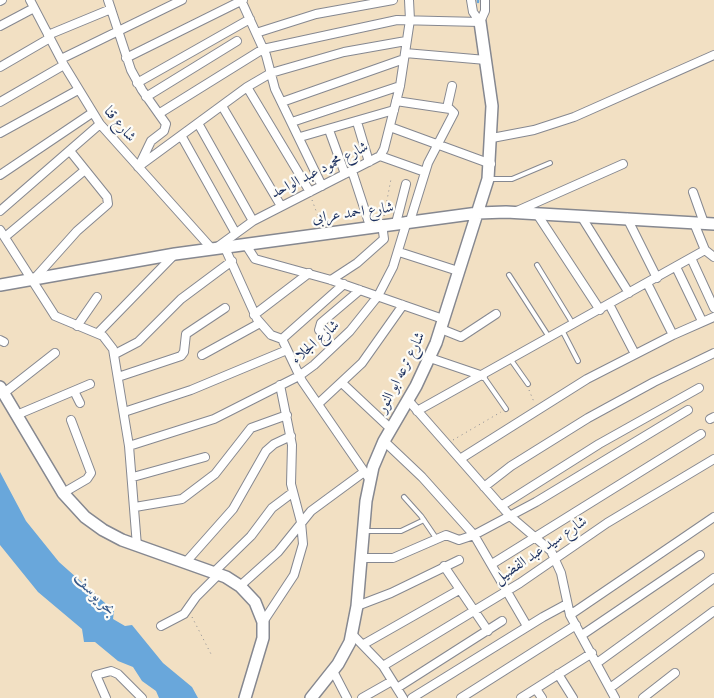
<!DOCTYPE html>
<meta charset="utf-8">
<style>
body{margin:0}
canvas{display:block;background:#f2e0c3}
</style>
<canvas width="714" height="698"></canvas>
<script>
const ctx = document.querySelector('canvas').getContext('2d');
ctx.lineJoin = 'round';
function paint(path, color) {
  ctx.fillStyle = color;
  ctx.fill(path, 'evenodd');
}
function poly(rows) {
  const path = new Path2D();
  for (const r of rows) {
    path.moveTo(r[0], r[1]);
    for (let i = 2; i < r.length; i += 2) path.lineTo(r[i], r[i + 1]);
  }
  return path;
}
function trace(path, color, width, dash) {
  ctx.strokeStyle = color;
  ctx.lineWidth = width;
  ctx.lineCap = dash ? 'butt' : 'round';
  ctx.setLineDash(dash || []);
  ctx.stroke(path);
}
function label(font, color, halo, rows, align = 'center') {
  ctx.font = font + ' "IM FELL English",Amiri,serif';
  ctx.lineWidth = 4.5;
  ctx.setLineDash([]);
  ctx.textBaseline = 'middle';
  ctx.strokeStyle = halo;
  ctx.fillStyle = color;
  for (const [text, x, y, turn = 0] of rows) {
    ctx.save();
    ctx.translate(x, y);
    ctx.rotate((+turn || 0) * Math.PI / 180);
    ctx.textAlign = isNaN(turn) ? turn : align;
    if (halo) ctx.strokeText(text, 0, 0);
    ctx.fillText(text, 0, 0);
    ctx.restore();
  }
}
paint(poly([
 [0,472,26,521,59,562,114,611,113,619,125,626,132,625,163,663,192,687,198,698,159,698,156,691,142,681,133,667,118,661,95,642,84,642,82,629,38,592,0,545]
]), '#69a7db');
trace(poly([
 [478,0,478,2]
]), '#69a7db', 2.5);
const lane = poly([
 [490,179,512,179,550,163],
 [537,265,573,324],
 [509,275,549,337],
 [562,330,578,361],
 [511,360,528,384],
 [483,376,506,409],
 [404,497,421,516,436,538],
 [364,531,401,531,424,520]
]);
const street = poly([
 [30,0,64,65,100,124,212,249],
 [108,0,131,70,142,90,166,124,164,131,151,141,139,166],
 [241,0,266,55,275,89,322,186],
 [471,0,473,12,480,22],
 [0,1,2,0],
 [480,22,485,11,485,0],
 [0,26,34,8],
 [256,33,316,14,393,0],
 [48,35,111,9],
 [405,53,486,60],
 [126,58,243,0],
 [61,59,182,0],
 [0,67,50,38],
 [137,83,250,19],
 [247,87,310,192],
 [146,97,237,41],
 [396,101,450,109,454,113,428,163,410,221],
 [0,102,64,65],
 [282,102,404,59],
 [222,106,281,206],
 [447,108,452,86],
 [160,113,263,49,397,20,480,22],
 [292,122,400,86],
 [357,122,369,162],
 [199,125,253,221],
 [390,127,491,164],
 [329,130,345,174],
 [0,133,78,90],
 [182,137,235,232],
 [300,137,394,110],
 [492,138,534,130,574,117,714,55],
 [380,156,425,172],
 [138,167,247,87,271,73,344,52,406,41],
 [352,171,370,226],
 [0,175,92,113],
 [693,192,704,223],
 [0,211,100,124],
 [517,211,623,164],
 [537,214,600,310],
 [581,216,629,293],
 [627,218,657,278],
 [396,223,406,184],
 [694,223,705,250,714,257],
 [0,230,55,316,103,336,113,349,129,446,137,546],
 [5,237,85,170],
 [246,245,255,259,331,280,443,319],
 [216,248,253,221,380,156,384,149,400,86,410,20,409,0],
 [225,248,257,319,271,335,282,339,302,381,370,480],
 [399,252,458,271],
 [691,258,714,308],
 [676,267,702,321],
 [35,278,77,231,108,204,107,197,70,151],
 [331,280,357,263,384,239,382,224],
 [647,283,673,335],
 [609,304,635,354],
 [254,315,309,273],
 [77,326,97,297],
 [441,329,461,337,496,314],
 [98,333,175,254],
 [324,336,319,330,321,323,360,290],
 [282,339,344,284],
 [0,340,4,342],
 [115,354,138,342,181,299,232,261],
 [202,355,260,323],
 [430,358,483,376],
 [118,377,181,356,184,352,186,334,225,308],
 [342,383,391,429],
 [74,391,80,403],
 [4,393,55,353],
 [408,400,510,516,551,551,561,573,570,615,615,698],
 [318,404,362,363,403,305],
 [417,411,705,250],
 [124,412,191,390,287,350],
 [19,414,90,384],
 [710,419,714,417],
 [384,441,422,477,474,535,527,626],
 [129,446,214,419,299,376,314,365,350,331,378,296,393,267,407,221],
 [460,459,587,379,673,335,714,317],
 [133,477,205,457],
 [484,487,511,466,588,418,654,382,714,353],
 [63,493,87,479,91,473,71,420],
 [501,506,599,444,699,388],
 [135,507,182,499,215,474,251,428,287,415],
 [362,558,393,558,446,535,459,540,474,535,536,502,688,410],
 [186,562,233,509,266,451,274,444,291,436],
 [492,564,701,434],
 [444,566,488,631],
 [214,572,251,536,272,508,292,493],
 [240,586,278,552,311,511,364,472],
 [357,606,391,593,459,560],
 [570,615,714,517],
 [263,622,294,575,303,544,301,522,291,484,292,445,280,385],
 [161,626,184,614,196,597,219,574],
 [352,634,383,666,403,698],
 [582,635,700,555],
 [364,644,459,590],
 [597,663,714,578],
 [383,666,520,583,607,523,714,459],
 [333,671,347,698],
 [558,674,573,698],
 [397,688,502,621],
 [610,688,714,611],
 [536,689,542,698],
 [106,698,96,675,111,671,118,674,142,698],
 [362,698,392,681],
 [412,698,543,617,567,604],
 [461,698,576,625],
 [521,698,592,653],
 [643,698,675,673]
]);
const secondary = poly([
 [0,285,175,254,478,213,506,212,714,224],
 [0,387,63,493,85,517,103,530,122,540,226,577,240,586,255,602,263,622,263,638,245,698],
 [311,698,338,664,350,642,357,606,366,501,373,467,384,441,416,386,436,343,488,179,492,106,480,22]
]);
trace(lane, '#868890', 6);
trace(street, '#868890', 10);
trace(secondary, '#868890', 14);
trace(poly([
 [312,200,321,224],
 [384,216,391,179],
 [529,390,534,402],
 [453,440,501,412],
 [192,617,212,656]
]), '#868890', 1, [1, 4]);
trace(lane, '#fff', 4);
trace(street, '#fff', 8);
trace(secondary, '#fff', 11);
label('15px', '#1b2f5e', '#fdfcf7', [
 ["شارع قنا",119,125,50],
 ["شارع محمود عبد الواحد",320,171,-27],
 ["شارع احمد عرابى",353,214,-8],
 ["شارع الجلاء",316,343,-41],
 ["شارع ترعه ابو النور",402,373,-63],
 ["شارع سيد عبد الفضيل",541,551,-34]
]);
label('italic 16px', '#36598a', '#fdfcf7', [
 ["بحر يوسف",94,595,45]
]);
</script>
